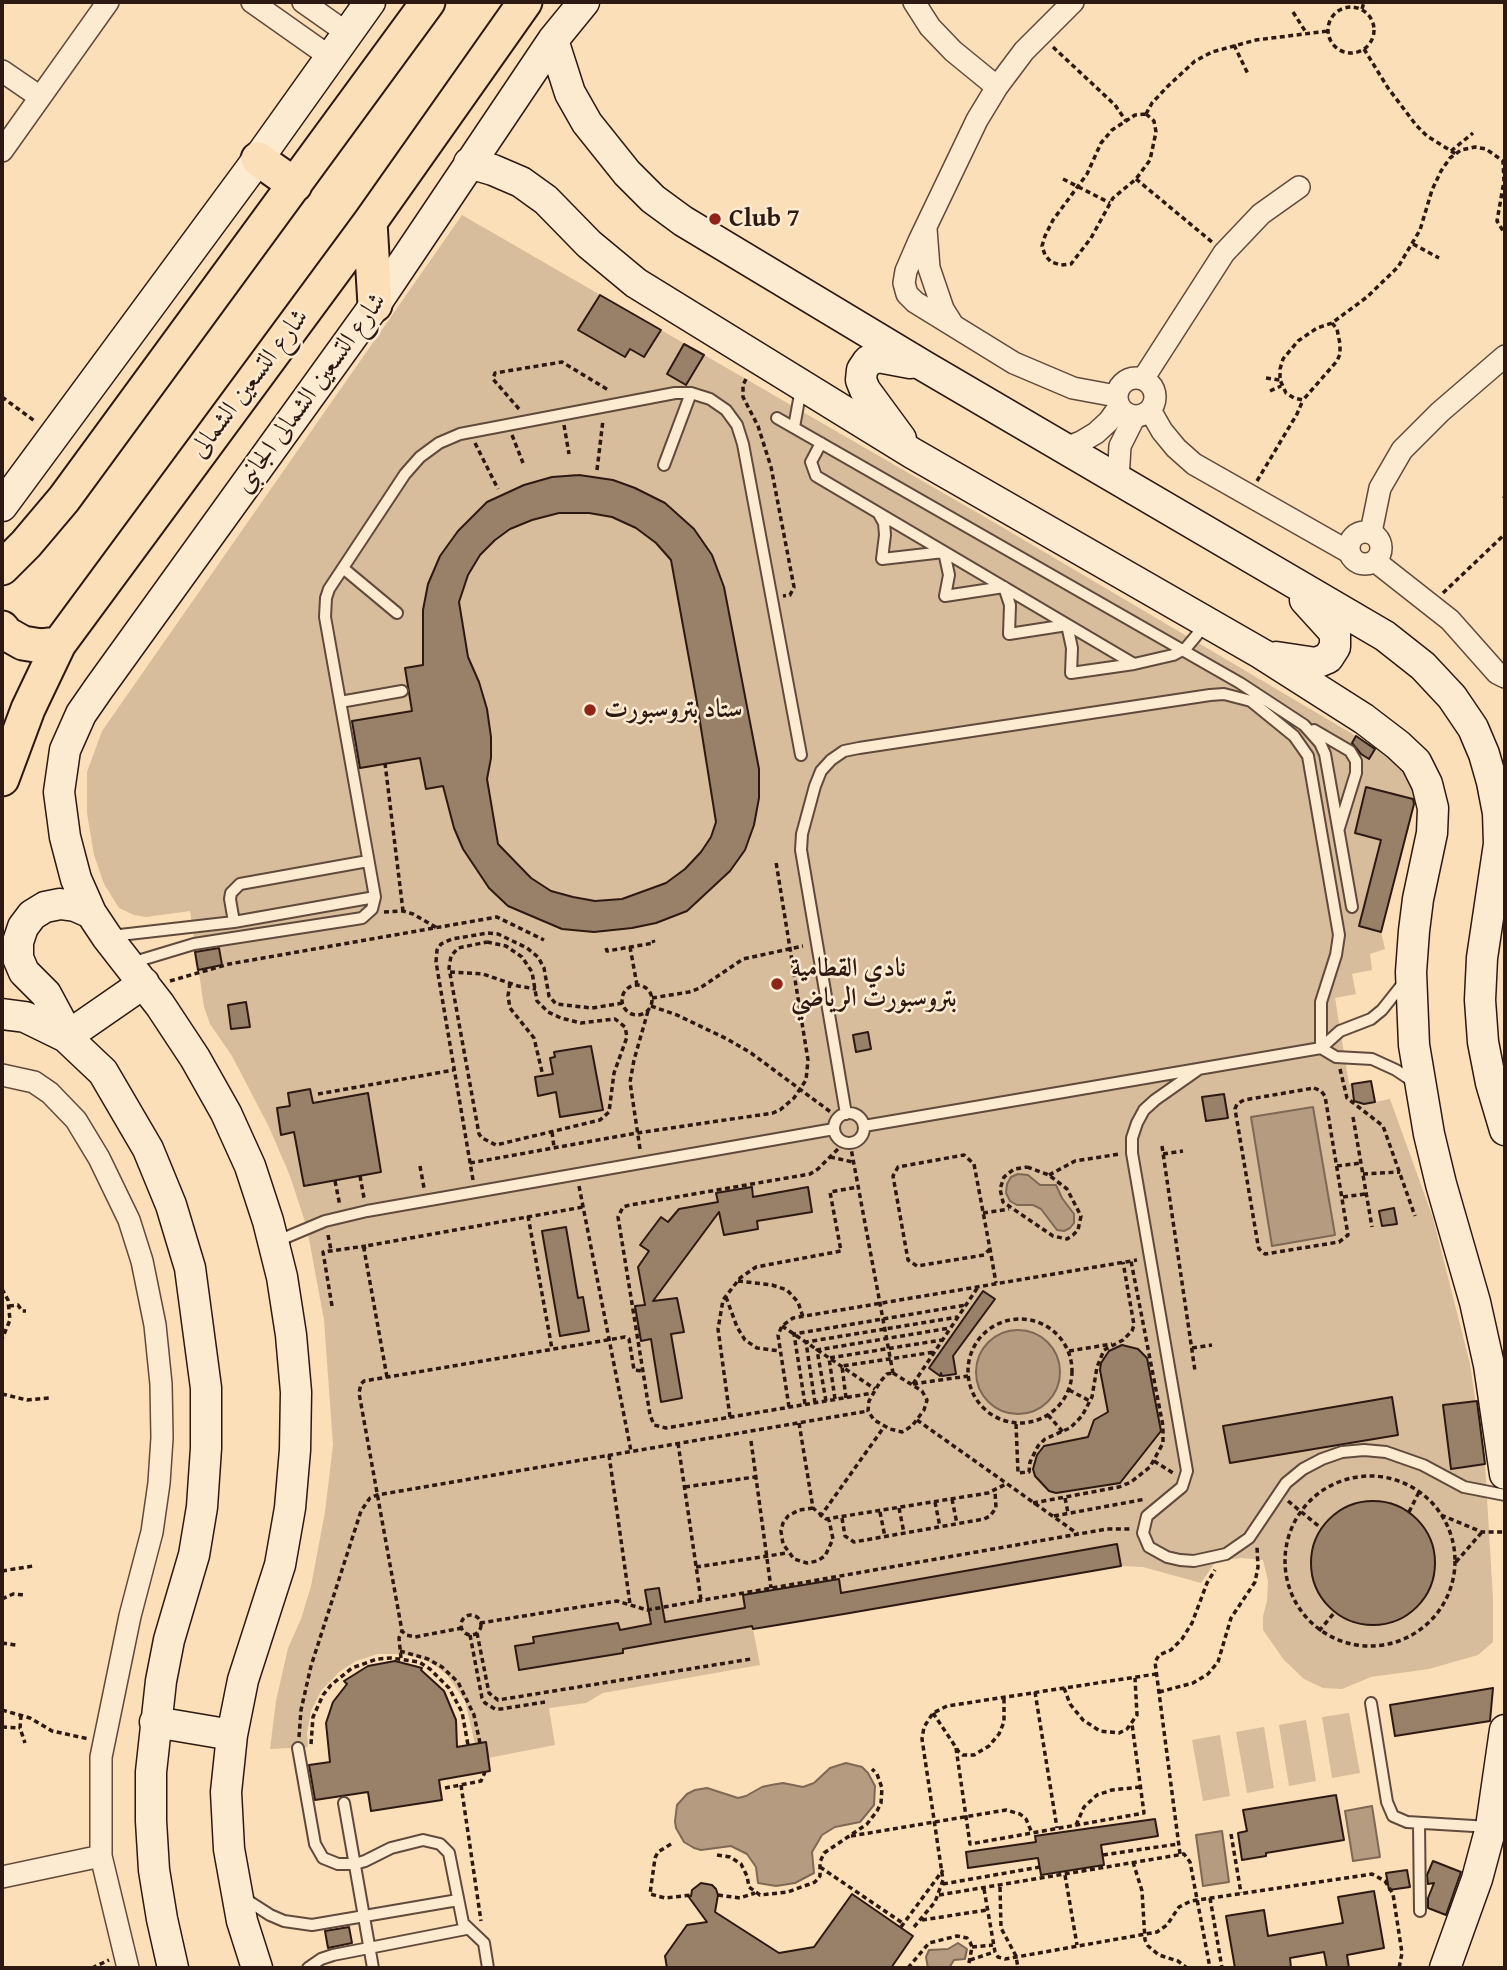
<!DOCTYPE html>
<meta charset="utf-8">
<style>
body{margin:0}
#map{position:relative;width:1507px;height:1970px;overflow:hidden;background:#fbdfb8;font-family:"Gentium Book Plus",serif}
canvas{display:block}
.frame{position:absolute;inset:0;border:4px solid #2e1912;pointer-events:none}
</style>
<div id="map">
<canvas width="1507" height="1970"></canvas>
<div class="frame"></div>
</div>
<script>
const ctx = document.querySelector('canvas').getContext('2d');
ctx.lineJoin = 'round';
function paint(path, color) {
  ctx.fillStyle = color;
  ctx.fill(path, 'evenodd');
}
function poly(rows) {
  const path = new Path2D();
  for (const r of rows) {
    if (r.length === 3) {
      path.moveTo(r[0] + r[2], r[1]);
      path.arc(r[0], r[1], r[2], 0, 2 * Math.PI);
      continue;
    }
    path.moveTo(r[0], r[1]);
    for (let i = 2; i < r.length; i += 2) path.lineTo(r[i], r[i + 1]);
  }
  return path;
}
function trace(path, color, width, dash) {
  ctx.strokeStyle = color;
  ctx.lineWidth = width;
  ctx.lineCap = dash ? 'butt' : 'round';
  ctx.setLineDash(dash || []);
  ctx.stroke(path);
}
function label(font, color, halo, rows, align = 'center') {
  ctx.font = font + ' "Gentium Book Plus",Amiri,serif';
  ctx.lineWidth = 5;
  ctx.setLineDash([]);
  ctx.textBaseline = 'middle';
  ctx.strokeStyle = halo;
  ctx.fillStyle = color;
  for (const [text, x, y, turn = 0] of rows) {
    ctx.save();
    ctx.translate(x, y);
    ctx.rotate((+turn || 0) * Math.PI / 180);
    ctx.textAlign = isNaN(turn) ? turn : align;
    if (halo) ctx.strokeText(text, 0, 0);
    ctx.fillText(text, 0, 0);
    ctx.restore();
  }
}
paint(poly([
 [462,215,1002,527,1405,765,1417,790,1381,932,1385,949,1370,954,1372,970,1352,974,1356,994,1335,998,1349,1084,1371,1081,1375,1102,1390,1099,1433,1218,1470,1364,1485,1464,1493,1599,1493,1642,1478,1655,1429,1669,1371,1677,1342,1689,1323,1688,1304,1679,1284,1660,1263,1630,1263,1616,1267,1601,1268,1581,1263,1560,1241,1558,1216,1561,1201,1583,1143,1567,1121,1566,753,1629,760,1665,603,1693,586,1703,549,1708,555,1745,488,1758,486,1742,475,1744,465,1701,447,1675,433,1664,417,1657,400,1654,378,1654,356,1661,339,1672,321,1691,311,1711,307,1733,308,1747,270,1749,276,1701,288,1648,301,1619,311,1586,325,1512,333,1445,324,1320,307,1228,290,1176,269,1127,232,1056,210,1024,204,1007,190,911,146,917,134,915,119,908,104,884,94,855,87,813,87,772,102,731],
 [1349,1713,1360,1773,1332,1778,1322,1717],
 [1306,1720,1316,1781,1289,1786,1279,1725],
 [1264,1727,1274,1788,1247,1793,1236,1732],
 [1220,1735,1230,1796,1203,1801,1192,1740]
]), '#d8bd9c');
const water = poly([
 [1313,1107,1335,1235,1272,1246,1251,1117,1313,1107],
 [1018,1174,1028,1175,1040,1185,1056,1185,1062,1198,1074,1214,1074,1223,1070,1228,1064,1231,1057,1230,1041,1209,1033,1205,1017,1205,1010,1201,1006,1193,1007,1184,1011,1177,1018,1174],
 [1018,1372,42],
 [846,1763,862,1767,868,1773,875,1786,874,1805,860,1822,835,1827,822,1835,812,1852,814,1873,795,1883,776,1886,758,1883,756,1867,747,1854,731,1846,701,1850,694,1848,684,1842,676,1828,675,1821,677,1805,687,1794,695,1790,707,1788,738,1798,746,1796,762,1787,771,1785,783,1783,803,1787,814,1783,830,1768,846,1763],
 [1372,1806,1380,1857,1353,1861,1345,1811,1372,1806],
 [1222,1831,1229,1882,1203,1886,1196,1835,1222,1831],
 [958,1943,967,1949,965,1959,954,1960,949,1968,928,1968,926,1957,929,1950,948,1949,958,1943]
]);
paint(water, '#b59c80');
trace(water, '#7f6854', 2);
const building = poly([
 [600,295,661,330,644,357,630,349,625,357,578,330,600,295],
 [684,344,704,355,686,385,667,374,684,344],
 [579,475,613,480,635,488,665,503,694,529,712,555,724,587,759,769,759,798,754,825,745,850,730,871,687,911,656,923,632,928,594,932,562,929,508,906,489,888,463,849,454,828,443,786,426,789,420,758,360,768,352,721,412,711,405,668,423,665,423,610,428,584,440,556,458,531,487,502,524,485,552,477,579,475],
 [559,513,589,513,612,517,636,528,656,543,671,560,696,697,716,822,711,837,701,852,685,869,666,883,622,899,595,901,573,897,551,891,531,878,498,844,487,779,491,758,491,737,487,709,479,682,468,657,459,602,468,575,480,555,495,540,510,529,532,520,559,513],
 [1356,736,1375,749,1369,759,1361,754,1352,743,1356,736],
 [1366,787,1413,799,1414,804,1381,932,1359,926,1381,840,1355,833,1366,787],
 [219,948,222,965,198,970,195,952,219,948],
 [246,1002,250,1027,231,1029,228,1005,246,1002],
 [868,1032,871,1049,856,1052,853,1035,868,1032],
 [591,1046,603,1110,560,1117,556,1092,538,1096,535,1077,553,1074,550,1058,555,1057,554,1052,591,1046],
 [1371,1081,1375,1102,1364,1104,1354,1101,1352,1084,1371,1081],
 [310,1089,313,1103,368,1093,381,1172,304,1186,294,1132,281,1135,277,1108,290,1106,288,1093,310,1089],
 [1224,1094,1228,1118,1206,1121,1202,1097,1224,1094],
 [752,1187,753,1197,808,1187,812,1212,757,1221,758,1229,724,1235,719,1212,653,1301,677,1298,684,1332,671,1334,682,1398,661,1402,651,1339,641,1341,635,1306,645,1305,638,1267,649,1251,640,1245,661,1217,668,1222,679,1209,718,1202,716,1193,752,1187],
 [1394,1208,1397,1224,1382,1226,1379,1211,1394,1208],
 [566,1227,578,1298,583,1297,589,1331,560,1336,542,1231,566,1227],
 [983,1291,995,1299,953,1356,956,1374,942,1376,941,1373,940,1376,929,1368,983,1291],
 [1122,1345,1138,1349,1147,1358,1161,1431,1120,1483,1056,1493,1049,1491,1035,1476,1033,1469,1037,1455,1044,1446,1088,1437,1094,1420,1108,1412,1100,1370,1101,1363,1109,1351,1122,1345],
 [1392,1397,1398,1435,1230,1463,1223,1426,1392,1397],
 [1477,1401,1485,1464,1451,1469,1443,1405,1477,1401],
 [1373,1563,62],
 [1117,1544,1121,1566,844,1614,753,1629,752,1626,623,1649,623,1653,519,1670,515,1646,534,1643,533,1637,618,1623,620,1630,651,1624,645,1590,659,1588,665,1622,745,1608,743,1595,839,1579,841,1593,1117,1544],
 [395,1661,422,1668,421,1670,444,1691,456,1720,457,1747,486,1742,490,1771,439,1780,442,1800,371,1811,368,1792,315,1800,309,1765,330,1762,326,1723,333,1702,347,1684,344,1681,368,1666,395,1661],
 [1493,1688,1490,1721,1395,1736,1390,1705,1493,1688],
 [1336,1795,1344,1840,1266,1853,1266,1856,1242,1860,1238,1833,1247,1831,1243,1810,1336,1795],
 [1155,1819,1158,1836,1101,1845,1104,1865,1041,1875,1038,1858,968,1868,966,1852,1036,1842,1035,1836,1155,1819],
 [1433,1861,1461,1872,1446,1915,1428,1908,1428,1898,1434,1883,1428,1884,1427,1875,1433,1861],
 [1407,1870,1410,1887,1389,1890,1386,1873,1407,1870],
 [701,1883,712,1885,716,1889,718,1895,715,1912,779,1953,814,1947,852,1894,913,1936,891,1968,667,1968,665,1956,687,1925,707,1922,688,1896,691,1896,692,1890,701,1883],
 [1374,1891,1384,1948,1347,1955,1349,1968,1327,1968,1324,1952,1290,1958,1291,1968,1235,1968,1226,1916,1264,1910,1268,1936,1343,1923,1338,1897,1374,1891],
 [349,1927,352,1943,328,1948,325,1931,349,1927]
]);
paint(building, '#998068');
trace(building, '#2e1912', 2);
const lane = poly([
 [777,418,1240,683,1304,725,1320,743,1325,754,1352,907],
 [794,427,801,389],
 [821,443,811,462,816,476,1134,664],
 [664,465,691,393],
 [879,514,884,523,885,535,882,559,944,552,949,575,945,596,1004,587,1010,605,1009,634,1067,625,1072,648,1071,673,1134,664,1173,655,1186,648,1206,624],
 [343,568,397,613],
 [340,702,402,691],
 [1314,730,1350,751,1356,761,1356,773,1339,828],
 [234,922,230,899,231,893,240,884,368,861],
 [111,936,234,922,375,897],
 [131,963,194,944,356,919,362,918,372,909,375,897,325,617,326,598,329,589,405,474,420,457,439,443,460,434,675,393,691,393,710,399,726,410,737,425,743,444,801,755],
 [1321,1048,1336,1057,1372,1059,1396,1070,1414,1082],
 [1199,1069,1155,1100,1144,1110,1137,1123,1132,1138,1132,1153,1187,1471,1182,1487,1147,1516,1143,1533,1149,1547,1167,1557,1180,1560,1194,1561,1226,1554,1249,1538,1286,1483,1303,1469,1322,1459,1342,1452,1364,1450,1386,1452,1423,1465,1464,1487,1505,1495],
 [849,1128,15],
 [846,1114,801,850,802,834,815,786,821,771,831,760,844,751,859,748,1210,695,1224,694,1251,701,1294,736,1308,756,1339,935,1336,955,1321,1002,1321,1048],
 [864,1126,1321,1048,1340,1031,1371,1019,1382,1010,1405,981],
 [275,1242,325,1221,367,1211,834,1129],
 [1371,1703,1387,1802,1393,1816,1407,1822,1490,1827],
 [298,1748,315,1844,323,1858,338,1864,355,1864,365,1861,391,1848,423,1840,440,1844,449,1853,463,1923,484,1943,488,1968],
 [344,1803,373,1968],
 [1419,1823,1420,1911],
 [242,1897,270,1915,284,1921,312,1925,458,1900],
 [308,1968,321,1959,333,1955,466,1929]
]);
const street = poly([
 [252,2,330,57],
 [303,2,347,33],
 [914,2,930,27,953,51,997,87],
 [1073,2,1024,51,997,87,977,120,919,241,906,271,904,283,907,294,915,302,1014,363,1073,388,1116,396],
 [2,71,40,97],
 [2,151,108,2],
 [926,229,929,268,943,309,953,325],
 [1136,397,19],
 [1143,379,1224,253,1261,214,1299,187],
 [1150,410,1162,431,1176,448,1194,464,1349,552],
 [1065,448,1081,442,1096,433,1109,421,1119,407],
 [1118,480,1120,446,1135,416],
 [1365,548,16],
 [1371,532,1380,488,1402,450,1440,412,1505,356],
 [1375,561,1450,620,1497,673,1505,677],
 [2,1075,34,1082,50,1093,76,1120,99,1158,129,1220,142,1261,155,1325,161,1384,162,1438,159,1483,152,1532,130,1616,101,1757,101,1856,128,1968],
 [2,1877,101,1856]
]);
const secondary = poly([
 [553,40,570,93,587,123,627,173,653,199,683,221,924,366,1385,636,1423,666,1452,697,1473,728,1484,754,1492,782,1498,813,1499,844,1482,958,1480,1000,1483,1042,1491,1083,1505,1130],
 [469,163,493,170,521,182,546,200,589,244,636,283,912,453,1262,654,1364,719,1398,745,1416,762,1427,784,1433,808,1432,833,1418,899,1414,931,1411,972,1414,1045,1429,1134,1441,1184,1475,1302,1489,1365,1505,1474],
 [901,439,865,390,861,380,862,370,868,361,878,357,910,363],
 [2,506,258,159,370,2],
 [1276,657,1316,663,1328,658,1335,647,1335,633,1305,600],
 [91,913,75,906,60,904,45,907,32,915,23,927,18,942,18,958,24,972,46,994,61,1022,66,1037,144,983],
 [2,1014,25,1017,66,1037,103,1072,148,1149,171,1205,190,1268,206,1388,206,1448,202,1507,194,1555,169,1640,161,1681,151,1772,151,1821,154,1870,162,1919,173,1968],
 [155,1722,232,1735],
 [257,1968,242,1921,229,1849,226,1792,232,1735,243,1680,280,1565,290,1508,295,1450,296,1392,291,1335,282,1277,268,1221,250,1166,226,1113,195,1058,160,1005,107,937,91,913,76,879,65,837,59,792,65,750,81,714,99,688,375,305,553,40,584,2],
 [1445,1968,1477,1879,1491,1827,1505,1730]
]);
const primary = poly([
 [258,159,295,185],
 [370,222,375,305],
 [2,568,26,544,64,499,428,2],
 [2,628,7,634,23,643,41,646,59,644],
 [2,779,28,709,59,644,370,222,525,2]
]);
trace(lane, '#614a3c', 14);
trace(street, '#614a3c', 24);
trace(secondary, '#2e1912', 33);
trace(primary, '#2e1912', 37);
trace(poly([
 [1351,30,23],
 [1362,9,1364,2],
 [1293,12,1307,34],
 [1234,45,1248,74],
 [1053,47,1115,105,1126,121],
 [1364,49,1388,88,1416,125,1427,136,1456,154],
 [1146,114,1154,121,1156,132,1150,160,1136,179,1113,198,1091,238,1071,264,1061,265,1051,262,1045,255,1042,246,1045,236,1053,220,1087,174,1101,143,1112,130,1126,121,1135,115,1146,114],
 [1146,114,1152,103,1168,86,1195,61,1212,52,1256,40,1328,31],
 [1451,151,1473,133],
 [1063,179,1110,203],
 [1136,179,1212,242],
 [1413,244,1439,258],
 [1332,323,1337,329,1340,344,1340,354,1337,361,1303,400,1294,398,1286,393,1280,380,1280,369,1283,359,1298,341,1317,328,1332,323,1367,297,1398,267,1420,230,1432,190,1441,171,1450,158,1461,150,1475,147,1486,149,1503,161,1504,181,1497,221,1505,234],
 [1266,378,1280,380],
 [746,379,743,385,743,397,758,426,771,467,794,587,790,595,783,596],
 [1270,391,1281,386],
 [2,397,36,422],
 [519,409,493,379,495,373,562,362,610,391],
 [564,425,569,454],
 [512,435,523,463],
 [475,443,498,489],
 [597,470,603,420],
 [1257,481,1297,414,1303,400],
 [1503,496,1505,497],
 [1443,593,1505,534],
 [385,763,403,911],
 [384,912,403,911,413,914,437,928],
 [487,942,506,946,522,957,532,972,537,1001,548,1012,561,1018,581,1023,615,1019,625,1027,627,1037,614,1073,609,1112,600,1120,496,1145,482,1138,479,1134,449,968,451,956,458,948,487,942],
 [630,947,637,985],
 [606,948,607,951,654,943,653,940],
 [450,972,483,974,518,986,536,989],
 [170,981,229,964,497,917,544,940],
 [510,983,508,996,510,1008,534,1038,543,1076],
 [637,1000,15],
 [652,998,689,992,700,988,743,959,803,946],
 [651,1006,677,1015,727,1039,751,1053,832,1113],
 [1340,1069,1347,1098,1383,1126,1415,1216],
 [1314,1088,1321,1091,1325,1096,1348,1235,1339,1242,1265,1254,1259,1249,1258,1245,1235,1109,1237,1104,1244,1100,1314,1088],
 [318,1094,454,1070],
 [1353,1117,1372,1227],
 [552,1132,554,1147],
 [844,1143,818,1169,810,1174,630,1205,623,1207,618,1217,650,1415,654,1425,666,1428,873,1393],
 [850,1143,893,1373],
 [1162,1146,1195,1371],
 [640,1149,630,1082,634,1060,648,1011],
 [1163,1154,1183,1151],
 [830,1157,853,1162],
 [470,1163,637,1133,773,1113,780,1110,794,1098,806,1080,808,1060,776,862],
 [420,1166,424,1188],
 [1337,1166,1361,1163],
 [1027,1167,1049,1175,1067,1189,1081,1216,1078,1230,1073,1235,1067,1239,1053,1236,1003,1202,1000,1189,1004,1177,1014,1169,1027,1167],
 [1363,1174,1400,1172],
 [1049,1175,1075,1161,1120,1154],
 [360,1176,364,1198],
 [473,1180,436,962,437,950,441,944,452,939,488,933,498,934,527,948,538,957,544,968,549,996,556,1004,592,1008,623,1003],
 [335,1181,340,1206],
 [579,1186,631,1451],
 [1343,1197,1365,1194],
 [983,1213,1009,1209],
 [528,1216,552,1349],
 [328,1235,331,1250],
 [990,1249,984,1255,917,1266,908,1260,893,1176,898,1167,964,1155,974,1164,990,1249,996,1283],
 [738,1281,772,1285,787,1290,798,1302,803,1317],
 [2,1289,8,1300,10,1320,2,1339],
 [726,1297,737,1327,745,1340,757,1348,780,1351],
 [9,1306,18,1305,22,1311,26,1311],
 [332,1306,323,1252,366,1246],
 [1020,1371,52],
 [782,1326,875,1389],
 [1192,1348,1212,1345],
 [1069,1351,1112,1344],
 [893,1373,922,1391,927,1400,924,1410,912,1426,902,1432,890,1429,874,1420,868,1411,869,1401,880,1382,887,1374,893,1373],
 [387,1377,364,1249,366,1246,583,1207],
 [913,1384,978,1287],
 [913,1384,968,1376],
 [1069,1390,1090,1401],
 [2,1394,27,1400,50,1398],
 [846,1398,842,1366,935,1352],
 [835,1399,829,1358,942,1340],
 [826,1401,817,1350,950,1328],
 [815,1403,806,1342,958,1317],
 [805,1404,794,1334,966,1305],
 [789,1407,778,1335,782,1326,793,1318,1137,1260],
 [1048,1415,1063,1432],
 [730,1417,718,1329,723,1300,740,1278,756,1267,841,1251,830,1192,858,1187],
 [917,1420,1078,1534],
 [799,1423,813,1508,826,1519,988,1493,1006,1484],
 [1016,1424,1018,1473,1029,1472,1030,1462,1038,1446,1045,1439,1070,1428,1082,1416,1092,1397,1097,1367,1104,1350,1123,1340,1132,1331,1134,1325,1123,1262],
 [751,1441,771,1588],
 [678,1443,701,1600],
 [609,1455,630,1604],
 [1154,1461,1173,1473],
 [1370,1561,85],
 [685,1487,755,1477],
 [1065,1498,1068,1513],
 [952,1499,957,1524],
 [1288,1501,1321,1528],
 [935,1502,940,1527],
 [1033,1503,1119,1487,1131,1482,1150,1467,1163,1443,1163,1426,1131,1261],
 [813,1508,799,1510,788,1516,783,1523,781,1531,783,1544,794,1559,807,1563,817,1561,825,1556,833,1539,829,1520],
 [899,1508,904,1533],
 [880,1512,885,1537],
 [1409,1512,1419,1492],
 [1441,1515,1482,1532,1505,1532],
 [1054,1516,1146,1499],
 [820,1517,884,1427],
 [842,1518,845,1536,854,1542,984,1519,990,1516,996,1508,995,1491],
 [1456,1562,1482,1532],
 [696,1567,787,1553],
 [2,1571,33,1566],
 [2,1599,13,1594,25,1595],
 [471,1625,10],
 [480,1623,617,1601,647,1610,1107,1529,1131,1529],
 [462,1628,415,1637,406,1635,402,1631,359,1393,361,1384,364,1381,625,1337,629,1339,634,1370,643,1371],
 [1319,1631,1335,1612],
 [477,1633,489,1693,498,1700,751,1659],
 [470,1635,482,1698,485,1703,495,1709,501,1709,545,1702],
 [2,1643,16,1645],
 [400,1651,428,1659,442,1667,458,1682,474,1715,480,1743],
 [401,1658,399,1638,402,1631],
 [1064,1688,1070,1704,1083,1720,1100,1731,1119,1733,1127,1729,1137,1715,1135,1678],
 [1035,1692,1057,1828],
 [1159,1692,1193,1683,1208,1674,1218,1662,1231,1618,1255,1582,1258,1567,1257,1547],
 [2,1710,30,1718,52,1731,89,1739],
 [933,1713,959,1752,963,1755,974,1755,989,1746,999,1734,1004,1722,1004,1697],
 [21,1715,20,1728,25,1743],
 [2,1727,20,1728],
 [299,1737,301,1710,311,1666,361,1511,370,1498,377,1495,868,1411],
 [311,1744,313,1717,323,1695,331,1685,352,1668,377,1659,391,1658,419,1662,430,1669,449,1688,462,1712,468,1745],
 [956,1748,970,1844,1144,1813,1132,1724],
 [461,1785,481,1921],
 [445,1788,481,1781,485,1772],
 [1076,1825,1084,1807,1097,1795,1112,1790,1141,1787],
 [1231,1834,1241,1893],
 [851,1836,1006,1810,1020,1814,1026,1819,1032,1833],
 [671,1844,658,1852,655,1858,650,1894,665,1898,691,1895],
 [1180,1854,1155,1662,1159,1655,1171,1650,1182,1639,1192,1623,1207,1583,1215,1570],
 [717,1855,730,1857,741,1864,747,1876,749,1887,760,1895,788,1892,815,1882,820,1876,820,1862,824,1853,867,1824,877,1811,881,1803,882,1788,877,1774,872,1769],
 [1103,1855,1178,1844],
 [1133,1862,1142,1891,1145,1940,1148,1946,1159,1955,1178,1961,1187,1968],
 [820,1867,904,1924],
 [1065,1875,1077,1945],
 [943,1884,1040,1867],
 [1000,1887,1001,1928,1016,1956,1018,1968],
 [984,1889,995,1952,998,1957,1005,1959,1157,1932,1167,1925,1179,1907,1191,1901,1372,1874,1385,1881,1393,1894,1402,1953,1399,1968],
 [718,1895,740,1898,755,1893],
 [939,1895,1184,1854,1190,1862,1210,1968],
 [1210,1898,1222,1968],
 [922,1920,987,1910],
 [901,1927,943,1870],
 [914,1927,935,1902,943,1880,922,1739,924,1727,933,1713,947,1706,1156,1674],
 [972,1947,993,1945],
 [970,1960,994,1952],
 [92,1968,109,1960],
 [908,1968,929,1943,957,1936,967,1938,970,1942,972,1947,968,1968]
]), '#2e1912', 3.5, [5, 3.5]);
trace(lane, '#fcead1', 10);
trace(street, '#fcead1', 21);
trace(secondary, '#fcead1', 30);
trace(primary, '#fbdfb8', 33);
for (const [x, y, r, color] of [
 [715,219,7,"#8f2418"],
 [590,710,7,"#8f2418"],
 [777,984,7,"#8f2418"]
]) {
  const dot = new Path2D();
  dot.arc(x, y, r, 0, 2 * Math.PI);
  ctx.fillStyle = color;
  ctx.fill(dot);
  trace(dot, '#fcead1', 2.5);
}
label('bold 26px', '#2e1912', '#fcead1', [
 ["Club 7",729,219],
 ["ستاد بتروسبورت",604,710],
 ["نادي القطامية",791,969],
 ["بتروسبورت الرياضي",791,999]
], 'left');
label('26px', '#2e1912', '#fcead1', [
 ["شارع التسعين الشمالى",250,384,-53],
 ["شارع التسعين الشمالى الجانبى",311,393,-54]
]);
</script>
